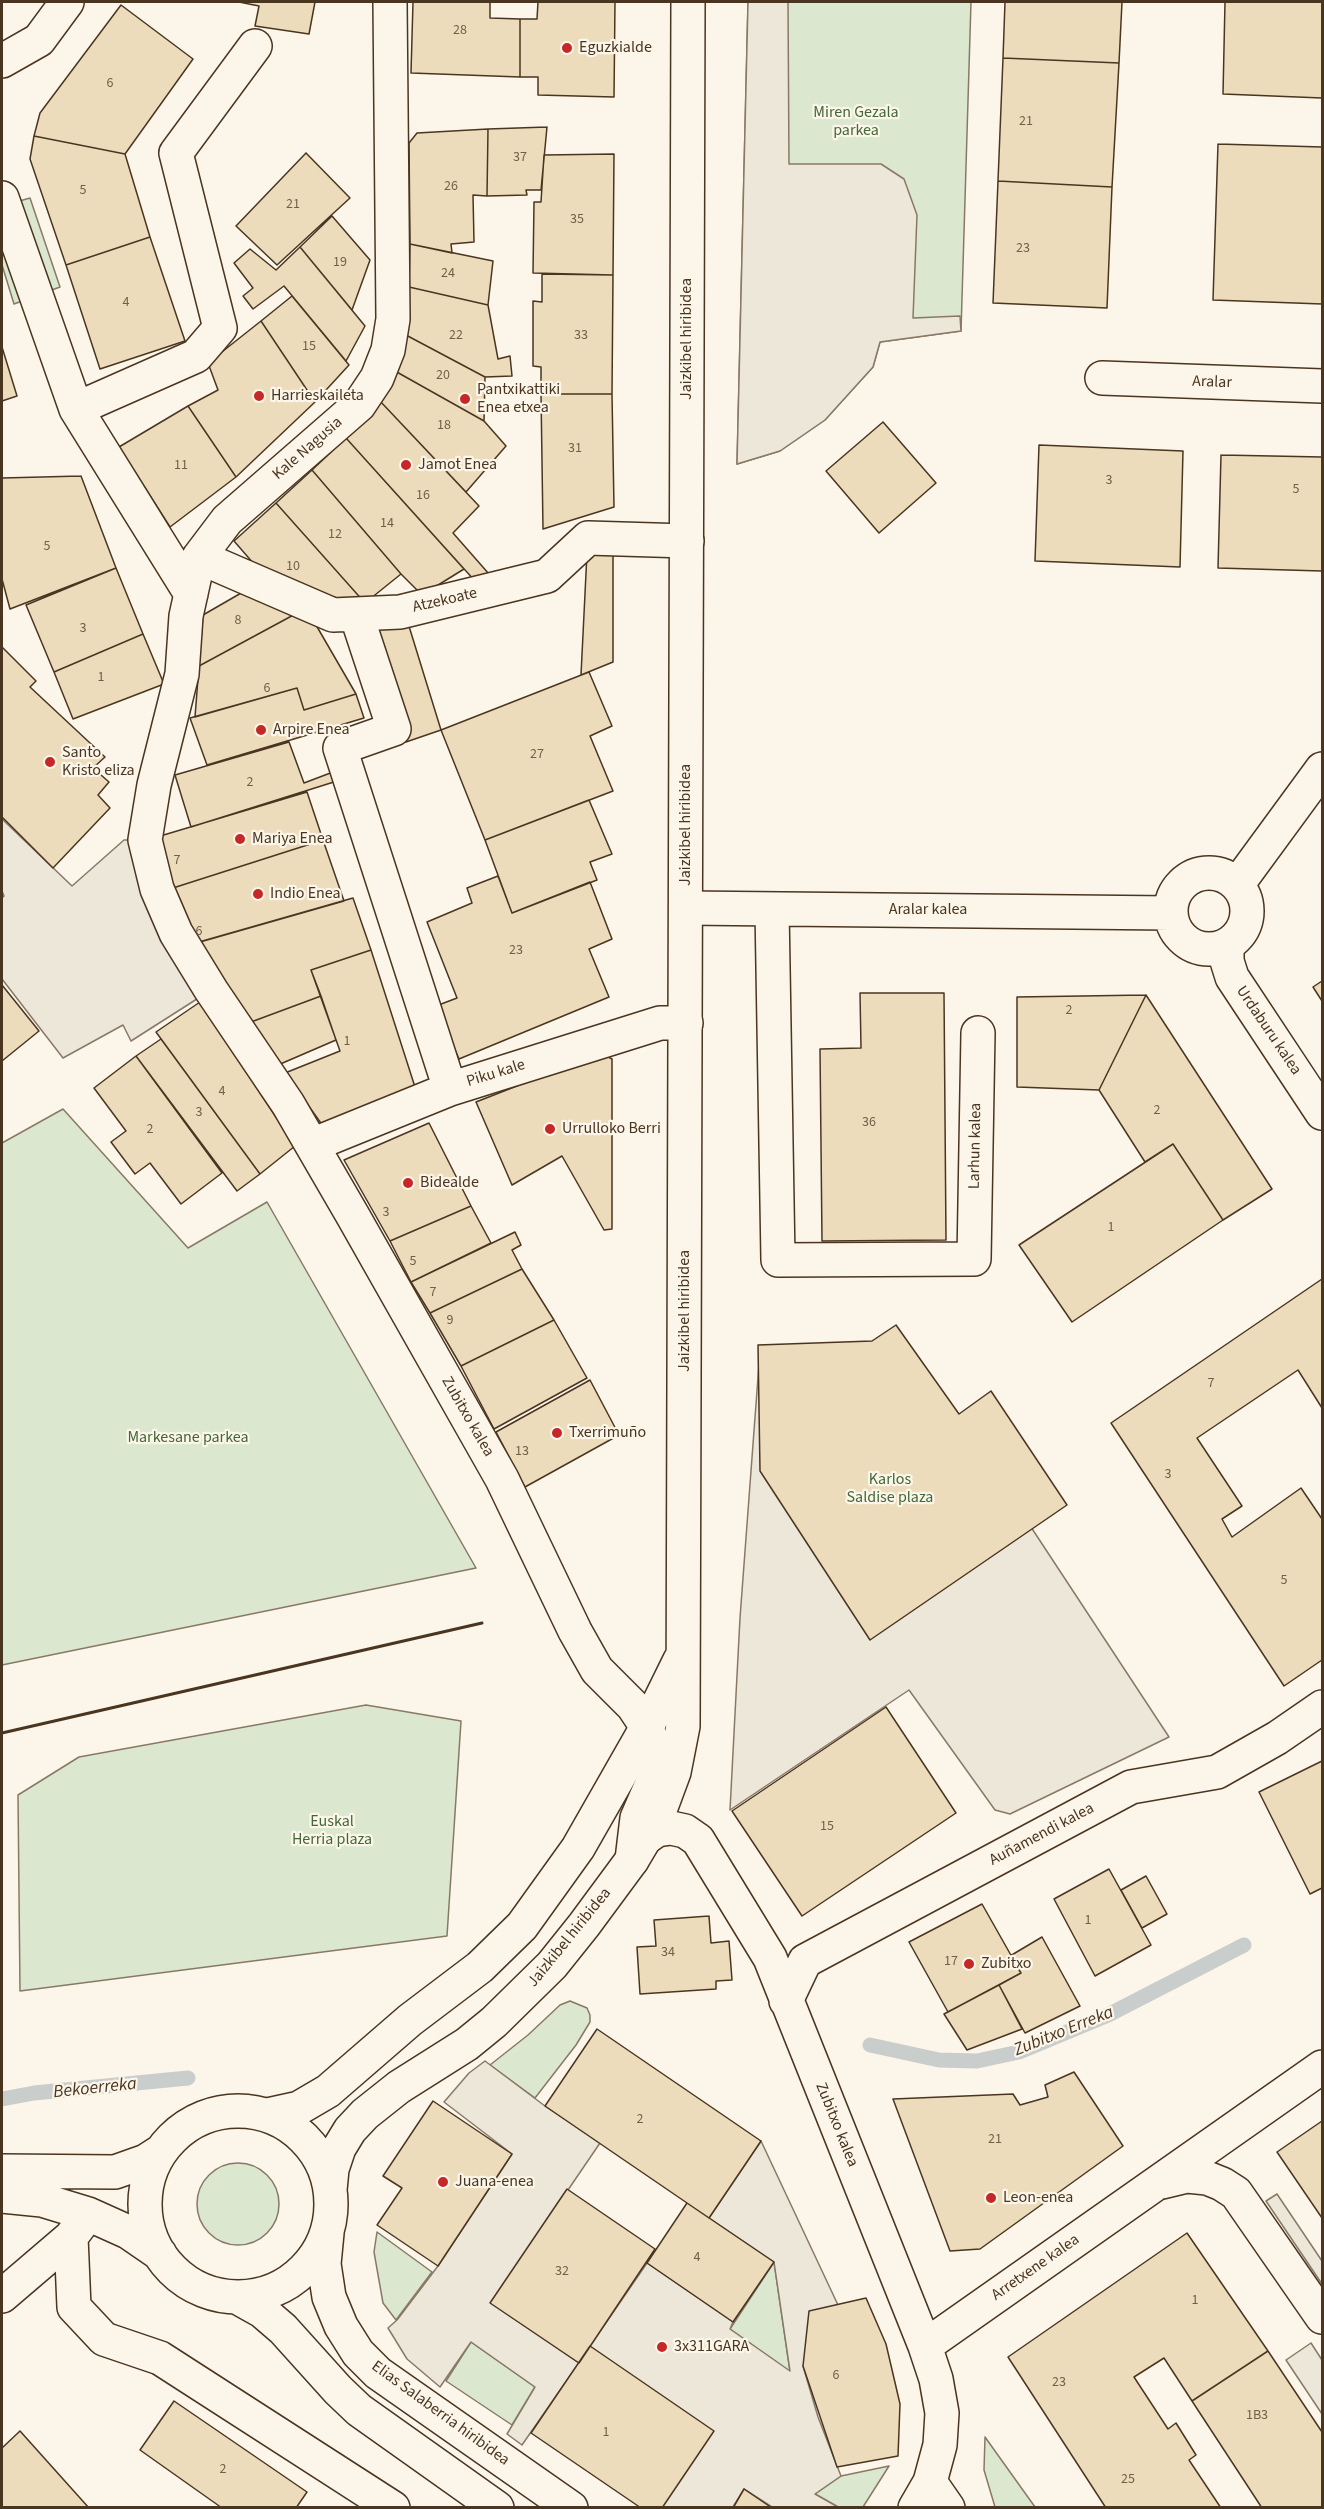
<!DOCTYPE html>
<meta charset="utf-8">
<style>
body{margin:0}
#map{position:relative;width:1324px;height:2509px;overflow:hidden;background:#fbf6e9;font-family:"Source Sans 3",sans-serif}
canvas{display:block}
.frame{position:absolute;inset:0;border:3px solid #4a3520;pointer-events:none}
</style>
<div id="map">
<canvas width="1324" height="2509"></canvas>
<div class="frame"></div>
</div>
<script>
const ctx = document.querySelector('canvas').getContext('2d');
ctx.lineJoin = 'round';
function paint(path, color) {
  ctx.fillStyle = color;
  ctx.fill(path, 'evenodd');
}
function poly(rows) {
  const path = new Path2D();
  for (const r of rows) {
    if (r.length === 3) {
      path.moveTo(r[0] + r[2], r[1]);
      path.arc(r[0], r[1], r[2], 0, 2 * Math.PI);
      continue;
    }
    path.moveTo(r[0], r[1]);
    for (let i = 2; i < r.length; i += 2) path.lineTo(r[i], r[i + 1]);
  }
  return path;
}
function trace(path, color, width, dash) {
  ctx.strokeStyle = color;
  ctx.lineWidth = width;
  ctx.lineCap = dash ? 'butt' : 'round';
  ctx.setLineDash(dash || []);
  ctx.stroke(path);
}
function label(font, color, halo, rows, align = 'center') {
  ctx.font = font + ' "Source Sans 3",sans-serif';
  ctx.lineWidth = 4.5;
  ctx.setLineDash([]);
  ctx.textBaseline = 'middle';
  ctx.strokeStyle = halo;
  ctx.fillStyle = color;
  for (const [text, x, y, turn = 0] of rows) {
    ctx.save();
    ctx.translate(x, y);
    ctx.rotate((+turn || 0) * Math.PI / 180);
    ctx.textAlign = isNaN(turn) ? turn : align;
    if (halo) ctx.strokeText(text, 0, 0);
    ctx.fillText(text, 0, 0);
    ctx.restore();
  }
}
const green = poly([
 [748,2,971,2,961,331,880,342,873,367,825,420,780,451,737,464,748,2],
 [30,198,60,287,14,304,2,265,2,206,30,198],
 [63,1109,188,1248,267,1202,476,1568,2,1665,2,1143,63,1109],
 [366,1705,461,1721,447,1936,20,1991,18,1795,79,1757,366,1705],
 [570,2001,587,2008,590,2015,590,2022,576,2045,535,2098,490,2065,528,2035,560,2005,570,2001],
 [238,2204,41],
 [377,2232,432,2272,396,2320,383,2303,374,2252,377,2232],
 [774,2262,790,2372,730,2329,774,2262],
 [471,2342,535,2387,512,2425,446,2381,471,2342],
 [985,2437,1035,2507,995,2507,984,2470,985,2437],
 [889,2466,863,2507,838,2507,815,2494,841,2476,889,2466]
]);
paint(green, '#dce7d0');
trace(green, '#887966', 1.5);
const parking = poly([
 [748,2,788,2,789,164,881,164,904,179,917,215,913,318,960,316,961,331,880,342,873,367,825,420,780,451,737,464,748,2],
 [2,819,72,886,124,840,145,840,211,990,131,1041,123,1025,63,1058,2,979,2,898,4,896,2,891,2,819],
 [759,1364,1027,1521,1169,1737,1010,1814,995,1810,909,1690,730,1810,740,1618,759,1364],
 [485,2061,545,2106,600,2143,491,2303,579,2363,522,2445,507,2434,535,2387,471,2342,440,2387,407,2359,388,2328,397,2320,438,2266,512,2154,444,2102,469,2073,485,2061],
 [761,2141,838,2305,803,2366,818,2417,841,2476,815,2494,838,2507,772,2507,744,2489,733,2507,662,2507,590,2346,647,2263,733,2322,730,2329,790,2371,774,2262,709,2218,761,2141],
 [1277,2194,1322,2261,1322,2284,1266,2201,1277,2194],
 [1311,2343,1322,2360,1322,2414,1286,2360,1311,2343]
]);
paint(parking, '#ede7d9');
trace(parking, '#887966', 1.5);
trace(poly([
 [870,2045,939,2060,977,2061,1019,2052,1108,2015,1244,1945],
 [2,2099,34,2093,188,2078]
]), '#c9cecd', 15);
const building = poly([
 [239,2,315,2,309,34,255,26,259,6,239,2],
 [413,2,490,2,490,18,520,19,520,77,411,73,413,2],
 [538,2,615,2,614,97,538,95,538,77,520,77,520,19,537,19,538,2],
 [1005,2,1122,2,1119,63,1003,58,1005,2],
 [1225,2,1322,2,1322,98,1223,94,1225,2],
 [121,5,193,59,125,154,34,136,40,113,121,5],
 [1003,58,1119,63,1112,187,998,181,1003,58],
 [547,127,541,190,526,190,527,195,487,196,488,129,547,127],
 [488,129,487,196,473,195,474,242,451,244,452,253,410,244,409,143,417,133,488,129],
 [34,136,125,154,150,237,66,265,30,159,34,136],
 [1218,144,1322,147,1322,304,1213,300,1218,144],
 [306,153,350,198,277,265,236,226,306,153],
 [614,154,613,275,533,273,534,202,541,202,544,155,614,154],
 [998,181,1112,187,1107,308,993,303,998,181],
 [332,216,370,260,352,310,300,247,332,216],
 [150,237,185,341,100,369,66,265,150,237],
 [410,244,493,261,488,305,409,287,410,244],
 [300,247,365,326,346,361,284,286,253,309,243,296,253,288,234,263,250,249,276,270,300,247],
 [542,274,613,275,612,394,541,394,541,367,533,366,533,301,542,302,542,274],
 [409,287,488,305,498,359,510,356,512,376,485,377,404,334,409,287],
 [292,296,349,365,315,402,261,321,292,296],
 [261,321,315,402,236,477,188,406,218,390,208,363,261,321],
 [404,334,485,377,484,421,395,371,404,334],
 [2,347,17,396,2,401,2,347],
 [395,371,484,421,506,446,466,492,379,400,395,371],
 [541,394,612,394,614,507,543,529,541,394],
 [379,400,479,506,453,533,489,574,475,581,346,438,379,400],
 [188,406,236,477,170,527,119,447,188,406],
 [883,422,936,483,879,533,826,471,883,422],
 [346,438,464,569,422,595,401,574,312,470,346,438],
 [1039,445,1183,451,1180,567,1035,561,1039,445],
 [1221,455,1322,457,1322,571,1218,568,1221,455],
 [312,470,401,574,365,603,276,503,312,470],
 [81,476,116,568,10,609,2,579,2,478,81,476],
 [276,503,365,603,316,598,267,579,234,541,276,503],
 [613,543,613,662,581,675,587,553,613,543],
 [116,568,143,634,54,672,26,605,116,568],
 [255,585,299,612,199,666,203,615,255,585],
 [299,612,316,625,356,694,304,710,297,688,195,717,199,666,299,612],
 [408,623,441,730,406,742,369,631,408,623],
 [143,634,164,684,73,719,54,672,143,634],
 [2,647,36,681,30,687,105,757,93,768,109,782,98,795,110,808,53,868,2,817,2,647],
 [589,672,612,726,590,736,613,791,485,840,441,730,589,672],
 [297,688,304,710,356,694,364,718,207,765,190,718,297,688],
 [289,742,304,783,333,772,337,781,191,827,175,775,289,742],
 [307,792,323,840,173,888,157,837,307,792],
 [589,800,612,854,590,862,597,880,512,913,485,840,589,800],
 [323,840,344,901,193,944,173,888,323,840],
 [498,876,512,913,590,882,612,939,589,949,609,997,459,1059,436,1006,457,998,427,922,472,903,467,888,498,876],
 [353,898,371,950,311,970,321,996,251,1022,199,942,353,898],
 [371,950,415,1087,323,1126,285,1073,340,1051,311,970,371,950],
 [1322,981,1322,1001,1313,987,1322,981],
 [2,985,39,1031,2,1061,2,985],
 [860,993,944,993,946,1240,822,1241,820,1049,861,1048,860,993],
 [1146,995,1099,1090,1017,1087,1017,997,1146,995],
 [1146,995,1272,1189,1223,1220,1173,1144,1145,1162,1099,1090,1146,995],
 [321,996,336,1040,278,1065,251,1022,321,996],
 [200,1002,295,1146,260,1174,156,1032,200,1002],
 [161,1039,260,1174,237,1191,136,1056,161,1039],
 [601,1053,612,1059,612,1229,604,1230,562,1156,512,1185,476,1102,601,1053],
 [136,1056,222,1173,181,1204,150,1163,135,1174,111,1142,126,1131,94,1088,136,1056],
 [429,1123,471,1206,390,1241,344,1160,429,1123],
 [1173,1144,1223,1220,1072,1322,1019,1245,1173,1144],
 [471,1206,491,1243,411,1282,390,1241,471,1206],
 [515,1232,521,1245,512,1250,522,1269,430,1313,411,1282,515,1232],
 [522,1269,554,1320,461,1366,430,1313,522,1269],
 [1322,1279,1322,1408,1298,1370,1197,1438,1242,1506,1222,1519,1232,1537,1301,1488,1322,1519,1322,1660,1284,1686,1111,1423,1322,1279],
 [554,1320,587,1378,494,1429,461,1366,554,1320],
 [896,1325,959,1414,991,1391,1067,1505,870,1640,760,1471,758,1345,872,1341,896,1325],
 [590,1380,619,1435,525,1487,496,1432,590,1380],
 [886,1707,956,1813,802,1916,732,1811,886,1707],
 [1322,1761,1322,1888,1310,1894,1259,1792,1322,1761],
 [1109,1869,1151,1945,1095,1976,1054,1899,1109,1869],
 [1146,1876,1167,1914,1142,1928,1121,1890,1146,1876],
 [982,1904,1021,1973,948,2012,909,1942,982,1904],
 [709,1916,711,1943,729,1941,732,1980,716,1981,716,1989,640,1994,637,1947,656,1946,654,1920,709,1916],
 [1042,1937,1080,2006,1025,2033,999,1985,1021,1973,1010,1956,1042,1937],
 [999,1985,1022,2029,967,2050,944,2014,999,1985],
 [597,2029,761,2141,709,2218,545,2106,597,2029],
 [1074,2072,1123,2146,980,2249,950,2251,893,2099,1013,2094,1020,2105,1048,2097,1045,2085,1074,2072],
 [433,2101,512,2154,438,2266,377,2225,402,2188,383,2176,433,2101],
 [1322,2121,1322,2218,1277,2152,1322,2121],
 [567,2189,655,2249,579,2363,490,2303,567,2189],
 [687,2203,774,2262,733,2322,647,2263,687,2203],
 [1187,2233,1268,2351,1192,2401,1164,2358,1134,2377,1168,2429,1176,2423,1196,2455,1189,2460,1221,2508,1106,2508,1008,2357,1187,2233],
 [866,2298,886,2344,900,2404,898,2456,837,2467,803,2366,809,2311,866,2298],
 [590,2346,714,2431,662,2508,641,2508,531,2433,590,2346],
 [1268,2351,1322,2432,1322,2508,1262,2508,1192,2401,1268,2351],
 [174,2401,307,2492,296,2508,222,2508,140,2450,174,2401],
 [20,2431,89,2508,2,2508,2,2448,20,2431],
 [744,2489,772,2508,733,2508,744,2489]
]);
paint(building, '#ecdcbc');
trace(building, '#4a3520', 1.5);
const street = poly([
 [390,2,393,319,388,350,377,378,359,405,227,520,199,557,186,616,182,674,154,785,145,840,157,889,176,933,211,990,288,1104,353,1216,502,1479,575,1631,597,1670,633,1706,647,1727,655,1753,654,1779,637,1818,632,1860],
 [2,61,39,40,67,2],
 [2,198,76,409,191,594],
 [1102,378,1322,386],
 [76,409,196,356,220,328,176,153,255,46],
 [199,557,333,615,400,612,547,576,588,538,687,541],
 [356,614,394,729,340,748,450,1089],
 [1209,911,38],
 [1237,885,1322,769],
 [686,908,1170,913],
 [772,909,778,1260,974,1259,978,1033],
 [1227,945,1227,961,1232,977,1322,1113],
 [312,1145,450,1089,660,1023,686,1023],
 [644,1839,657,1830,671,1828,685,1831,698,1840,770,1958,925,2346,936,2379,942,2413,940,2445,930,2482,948,2508],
 [786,2001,805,1961,1131,1787,1217,1772,1277,1738,1322,1707],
 [1162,2182,1187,2176,1207,2178,1222,2184,1236,2193,1322,2317],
 [71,2237,74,2307,104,2339,160,2358,393,2508],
 [2,2296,71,2237,80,2225],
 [925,2346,1322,2067],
 [915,2508,930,2482]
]);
const secondary = poly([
 [238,2204,93],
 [267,2115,299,2108,328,2091,410,2020,480,1967,522,1926,578,1848,647,1727,680,1660],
 [2,2171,115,2172,146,2161,160,2152],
 [330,2190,332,2169,339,2148,350,2130,365,2114,399,2087,467,2044,494,2022,552,1965,584,1925,632,1860,657,1818,674,1772,683,1726,688,2],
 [2,2196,42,2200,88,2214,128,2232,160,2254],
 [327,2233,324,2264,329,2297,341,2326,358,2353,378,2373,571,2508],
 [237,2297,262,2311,283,2329,338,2390,359,2410,497,2508]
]);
trace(street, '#4a3520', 36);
trace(secondary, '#4a3520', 36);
trace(street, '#fbf6e9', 33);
trace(secondary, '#fbf6e9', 33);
trace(poly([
 [2,1733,482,1623]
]), '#4a3520', 3);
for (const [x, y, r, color] of [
 [567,48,6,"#c62828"],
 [259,396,6,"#c62828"],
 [465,399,6,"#c62828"],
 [406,465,6,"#c62828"],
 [261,730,6,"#c62828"],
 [50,762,6,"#c62828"],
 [240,839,6,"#c62828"],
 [258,894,6,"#c62828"],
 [550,1129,6,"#c62828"],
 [408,1183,6,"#c62828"],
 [557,1433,6,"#c62828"],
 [969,1964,6,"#c62828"],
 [443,2182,6,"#c62828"],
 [991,2198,6,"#c62828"],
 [662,2347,6,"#c62828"]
]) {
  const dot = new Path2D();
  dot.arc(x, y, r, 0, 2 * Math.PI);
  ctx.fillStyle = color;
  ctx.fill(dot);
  trace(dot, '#fbf6e9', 2);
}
label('14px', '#725f47', null, [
 ["28",460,31],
 ["6",110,84],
 ["21",1026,122],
 ["37",520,158],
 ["26",451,187],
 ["5",83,191],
 ["21",293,205],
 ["35",577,220],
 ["23",1023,249],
 ["19",340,263],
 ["24",448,274],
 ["4",126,303],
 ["22",456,336],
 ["33",581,336],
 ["15",309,347],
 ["20",443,376],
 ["18",444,426],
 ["31",575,449],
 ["11",181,466],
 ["3",1109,481],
 ["5",1296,490],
 ["16",423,496],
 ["14",387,524],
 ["12",335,535],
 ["5",47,547],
 ["10",293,567],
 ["8",238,621],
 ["3",83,629],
 ["1",101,678],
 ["6",267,689],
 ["27",537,755],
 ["2",250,783],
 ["7",177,861],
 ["6",199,932],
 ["23",516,951],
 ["2",1069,1011],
 ["1",347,1042],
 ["4",222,1092],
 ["2",1157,1111],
 ["3",199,1113],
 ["36",869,1123],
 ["2",150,1130],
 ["3",386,1213],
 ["1",1111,1228],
 ["5",413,1262],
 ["7",433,1293],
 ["9",450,1321],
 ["7",1211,1384],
 ["13",522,1452],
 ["3",1168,1475],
 ["5",1284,1581],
 ["15",827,1827],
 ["1",1088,1921],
 ["34",668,1953],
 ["17",951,1962],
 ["2",640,2120],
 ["21",995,2140],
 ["4",697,2258],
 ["32",562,2272],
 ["1",1195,2301],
 ["6",836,2376],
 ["23",1059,2383],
 ["1B3",1257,2416],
 ["1",606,2433],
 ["2",223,2470],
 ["25",1128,2480]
]);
label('16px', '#4a3520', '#fbf6e9', [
 ["Eguzkialde",579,48],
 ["Pantxikattiki",477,390],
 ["Enea etxea",477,408],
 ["Harrieskaileta",271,396],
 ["Jamot Enea",418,465],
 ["Arpire Enea",273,730],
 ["Santo",62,753],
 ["Kristo eliza",62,771],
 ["Mariya Enea",252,839],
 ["Indio Enea",270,894],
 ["Urrulloko Berri",562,1129],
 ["Bidealde",420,1183],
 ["Txerrimuño",569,1433],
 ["Zubitxo",981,1964],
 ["Juana-enea",455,2182],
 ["Leon-enea",1003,2198],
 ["3x311GARA",674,2347]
], 'left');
label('16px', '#436837', '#fbf6e9', [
 ["Miren Gezala",856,113],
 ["parkea",856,131],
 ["Markesane parkea",188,1438],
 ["Karlos",890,1480],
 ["Saldise plaza",890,1498],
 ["Euskal",332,1822],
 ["Herria plaza",332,1840]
]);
label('16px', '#4a3520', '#fbf6e9', [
 ["Jaizkibel hiribidea",687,339,-90],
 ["Aralar",1212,383,2],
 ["Kale Nagusia",308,449,-41],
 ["Atzekoate",445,601,-13],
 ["Jaizkibel hiribidea",686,825,-90],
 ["Aralar kalea",928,910],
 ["Urdaburu kalea",1268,1031,56],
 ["Piku kale",496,1074,-17],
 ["Larhun kalea",976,1146,-89],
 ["Jaizkibel hiribidea",685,1311,-90],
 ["Zubitxo kalea",467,1417,60],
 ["Auñamendi kalea",1042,1835,-28],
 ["Jaizkibel hiribidea",570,1938,-51],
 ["Zubitxo kalea",836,2125,68],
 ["Arretxene kalea",1036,2268,-35],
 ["Elias Salaberria hiribidea",440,2414,36]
]);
label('italic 18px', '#4a3520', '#fbf6e9', [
 ["Zubitxo Erreka",1064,2032,-22],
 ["Bekoerreka",95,2089,-6]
]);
</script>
